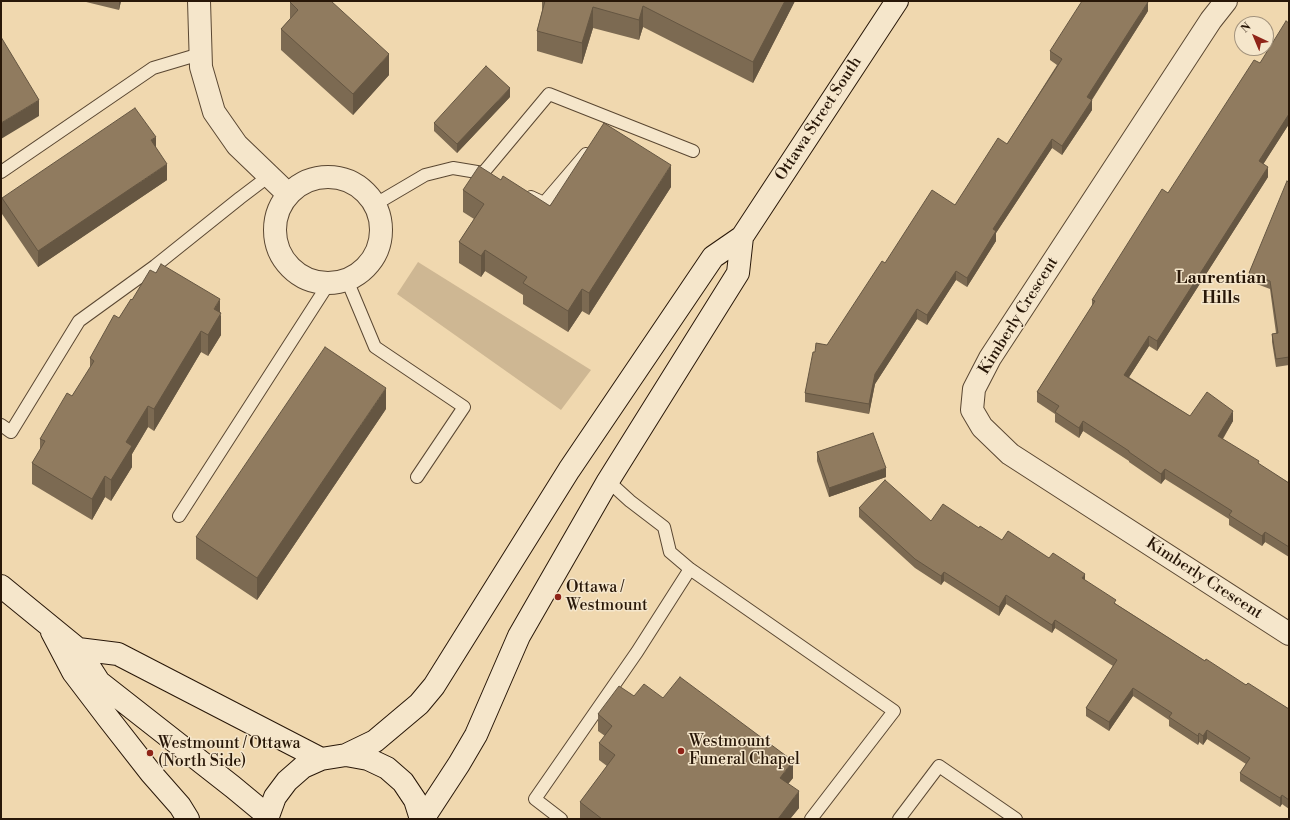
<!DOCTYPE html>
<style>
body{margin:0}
#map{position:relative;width:1290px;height:820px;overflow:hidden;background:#f0d8af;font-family:"Libre Bodoni",serif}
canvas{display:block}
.frame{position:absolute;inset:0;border:2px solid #281708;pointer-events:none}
.north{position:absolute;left:1234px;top:16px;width:40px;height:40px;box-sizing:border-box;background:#f5e6cb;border:1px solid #a3937d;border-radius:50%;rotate:316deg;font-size:11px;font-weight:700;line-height:16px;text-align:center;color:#281708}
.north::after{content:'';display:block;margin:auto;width:14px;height:18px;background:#8f2418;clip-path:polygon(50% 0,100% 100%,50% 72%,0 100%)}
</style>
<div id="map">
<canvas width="1290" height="820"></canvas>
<div class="frame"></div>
<div class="north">N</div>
</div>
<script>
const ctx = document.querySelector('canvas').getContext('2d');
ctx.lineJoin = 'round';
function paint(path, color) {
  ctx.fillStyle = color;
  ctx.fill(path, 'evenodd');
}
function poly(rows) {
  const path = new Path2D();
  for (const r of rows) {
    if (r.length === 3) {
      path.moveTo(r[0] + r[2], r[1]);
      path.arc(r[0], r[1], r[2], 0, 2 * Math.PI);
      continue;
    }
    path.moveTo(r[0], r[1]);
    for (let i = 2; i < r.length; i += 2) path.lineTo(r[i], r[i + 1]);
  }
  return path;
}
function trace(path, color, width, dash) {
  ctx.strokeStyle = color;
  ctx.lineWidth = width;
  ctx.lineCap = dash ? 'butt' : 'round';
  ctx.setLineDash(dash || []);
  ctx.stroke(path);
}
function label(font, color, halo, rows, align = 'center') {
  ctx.font = font + ' "Libre Bodoni",serif';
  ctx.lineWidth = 3;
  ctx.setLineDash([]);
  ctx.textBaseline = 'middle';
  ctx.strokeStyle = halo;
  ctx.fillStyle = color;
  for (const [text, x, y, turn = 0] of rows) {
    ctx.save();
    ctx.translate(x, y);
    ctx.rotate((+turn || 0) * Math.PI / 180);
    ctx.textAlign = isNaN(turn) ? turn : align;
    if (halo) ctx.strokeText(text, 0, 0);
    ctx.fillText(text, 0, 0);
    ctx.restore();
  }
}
paint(poly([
 [418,262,591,370,561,410,397,294]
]), '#ceb793');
const lane = poly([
 [1,172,153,68,200,54],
 [531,197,544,203,586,154],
 [374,205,425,175,453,168,483,173,549,94,693,151],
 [347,280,375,347,464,407,417,477],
 [1,425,11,432,79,321,155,266,240,198,269,176],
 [608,481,630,501,664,527,670,552,690,569,894,711,811,819],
 [179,516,329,283],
 [561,819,535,799,637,652,690,569],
 [899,819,939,766,1016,819]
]);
const street = poly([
 [199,1,201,67,214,112,237,145,288,194],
 [1226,1,1211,20,990,358,974,389,972,410,982,427,1010,454,1289,634],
 [328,230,53]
]);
const secondary = poly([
 [1,586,78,649,99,682,233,787,268,816],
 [52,632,73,672,108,718,151,773,180,806,188,819],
 [78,649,118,654,321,759],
 [346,755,368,759,387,768,403,782,415,800,421,819],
 [267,819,275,797,287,781,303,767,321,759,346,755,375,741,419,704,434,686,569,470,713,257,742,237,897,1],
 [423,819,459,764,476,735,519,636,608,481,738,273,742,237]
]);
trace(lane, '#5a4732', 14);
trace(street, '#5a4732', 24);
trace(secondary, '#281708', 24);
trace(lane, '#f5e6cb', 12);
trace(street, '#f5e6cb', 22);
trace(secondary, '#f5e6cb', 22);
paint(poly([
 [82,1,121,1,119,10],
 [542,1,795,1,753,83,643,27,639,40,593,28,582,64,537,51,537,31,542,11],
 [290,2,389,75,353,115,281,50,281,29,290,19],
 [1148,11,1092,100,1092,110,1062,155,1052,148,996,233,996,241,967,287,956,280,927,325,917,319,875,384,869,414,805,402,805,393,815,352,827,345,955,205,1007,144,1057,65,1050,60,1050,51],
 [1289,23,1289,124,1263,164,1268,177,1157,351,1149,346,1129,377,1190,416,1233,421,1223,439,1259,464,1289,483,1289,557,1265,542,1262,546,1229,525,1229,519,1165,479,1161,484,1129,462,1129,461,1083,431,1079,438,1055,422,1055,414,1037,402,1037,392,1092,306,1092,300,1168,193,1260,63],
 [510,97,457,153,434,131,434,123],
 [167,180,38,267,2,214,2,198],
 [501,180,550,206,671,187,589,315,582,311,568,332,523,304,523,295,485,271,481,277,459,263,459,242,474,219,463,212,463,190],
 [1289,183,1289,365,1276,367,1272,342,1272,334,1276,333,1270,289,1249,281,1249,273],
 [156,273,220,312,221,335,208,356,201,352,154,431,148,427,132,454,132,467,111,501,105,497,92,520,32,484,32,463,40,450,40,439,72,396,90,368,90,358,132,300],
 [386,409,257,600,196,559,196,537],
 [817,452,886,477,829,497,817,461],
 [859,508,931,521,979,528,1002,540,1049,558,1085,580,1116,604,1205,661,1246,685,1289,709,1289,809,1282,804,1280,807,1240,781,1240,773,1246,764,1207,739,1203,745,1199,742,1198,745,1169,726,1169,720,1133,696,1109,731,1086,716,1086,708,1113,666,1055,628,1052,633,1006,604,999,616,944,581,941,585,915,568,859,517],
 [634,696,663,698,793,778,788,784,799,808,790,819,580,819,580,802,607,766,599,760,599,743,605,736,598,731,598,714]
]), '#7c6a52');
paint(poly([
 [119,1,121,1,119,10],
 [785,1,795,1,753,83,753,62],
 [1148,2,1148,11,1087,107,1087,97],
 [643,6,643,27,639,40,639,20],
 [593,7,593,28,582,64,582,43],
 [389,54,389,75,353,115,353,94],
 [510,88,510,97,457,153,457,144],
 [39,100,39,116,1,139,1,123],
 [1092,100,1092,110,1062,155,1062,146],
 [1289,114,1289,124,1259,171,1259,161],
 [156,137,156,154,151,140],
 [1052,139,1052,148,996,233,996,241,967,287,967,278,993,229],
 [167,164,167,180,38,267,38,251],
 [671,165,671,187,589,315,589,293],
 [1268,167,1268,177,1157,351,1157,341],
 [485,250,485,271,481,277,481,256],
 [956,271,956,280,927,325,927,315],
 [582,289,582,311,568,332,568,311],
 [220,299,220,316,221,313,221,335,208,356,208,335,214,309],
 [917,309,917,319,875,384,869,414,869,404,875,374],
 [201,331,201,352,154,431,154,409],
 [1149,336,1149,346,1124,385,1124,375],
 [386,388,386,409,257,600,257,578],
 [148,406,148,427,132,454,132,467,111,501,111,480,126,442],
 [1233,411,1233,421,1218,446,1218,436],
 [1083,421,1083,431,1079,438,1079,428],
 [886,468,886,477,829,497,829,488],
 [1165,469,1165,479,1161,484,1161,474],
 [105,476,105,497,92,520,92,499],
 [1265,532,1265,542,1262,546,1262,536],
 [944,572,944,581,941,585,941,576],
 [1085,574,1085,582,1082,578],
 [1006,595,1006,604,999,616,999,607],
 [1055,620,1055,628,1052,633,1052,625],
 [1133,688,1133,696,1109,731,1109,722],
 [1207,730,1207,739,1203,745,1203,736],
 [1199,733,1199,742,1198,745,1198,736],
 [793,761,793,778,780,794,780,778],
 [799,791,799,808,790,819,778,819],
 [1282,795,1282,804,1280,807,1280,798]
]), '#655642');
const building = poly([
 [291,1,331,1,389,54,353,94,281,29,298,10,290,2,291,1],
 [545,1,785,1,753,62,643,6,639,20,593,7,582,43,537,31,545,1],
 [1082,1,1146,1,1148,2,1087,97,1092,100,1062,146,1052,139,993,229,996,231,967,278,956,271,927,315,917,309,875,374,869,404,805,393,813,352,815,352,816,343,827,345,882,261,885,263,932,190,955,205,998,138,1007,144,1062,59,1050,51,1082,1],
 [1286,21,1289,23,1289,114,1259,161,1268,167,1157,341,1149,336,1124,375,1190,416,1207,392,1233,411,1218,436,1259,461,1258,463,1289,483,1289,547,1265,532,1262,536,1229,515,1232,511,1165,469,1161,474,1129,452,1129,451,1083,421,1079,428,1055,412,1059,406,1037,392,1095,301,1092,300,1162,189,1168,193,1254,60,1260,63,1286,21],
 [1,37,39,100,1,123,1,37],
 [486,66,510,88,457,144,434,123,486,66],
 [135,108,156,137,151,140,167,164,38,251,2,198,135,108],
 [604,123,671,165,589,293,582,289,568,311,523,283,527,277,485,250,481,256,459,242,484,204,463,190,479,166,501,180,503,176,550,206,604,123],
 [1287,181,1289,183,1289,357,1276,359,1272,334,1278,333,1270,281,1249,273,1287,181],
 [161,264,220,299,214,309,221,313,208,335,201,331,154,409,148,406,126,442,132,446,111,480,105,476,92,499,32,463,45,441,40,439,67,393,72,396,94,361,90,358,114,315,119,318,131,299,132,300,150,270,156,273,161,264],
 [325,347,386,388,257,578,196,537,325,347],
 [873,433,886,468,829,488,817,452,873,433],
 [885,480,931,521,943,504,979,528,980,526,1002,540,1008,531,1049,558,1053,553,1085,574,1082,578,1116,600,1114,603,1205,661,1206,659,1246,685,1248,683,1289,709,1289,800,1282,795,1280,798,1240,773,1250,758,1207,730,1203,736,1199,733,1198,736,1169,717,1172,713,1133,688,1109,722,1086,708,1117,660,1055,620,1052,625,1006,595,999,607,944,572,941,576,915,559,859,508,885,480],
 [680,677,793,761,780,778,799,791,778,819,602,819,580,802,615,755,599,743,612,726,598,714,619,686,634,696,644,684,663,698,680,677]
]);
paint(building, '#907b5f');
trace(building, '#655642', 1);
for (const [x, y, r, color] of [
 [558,597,4,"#8f2418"],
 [681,751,4,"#8f2418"],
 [150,753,4,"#8f2418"]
]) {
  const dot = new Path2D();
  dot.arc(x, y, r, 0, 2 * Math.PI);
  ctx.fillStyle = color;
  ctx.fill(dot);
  trace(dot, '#f5e6cb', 1.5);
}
label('16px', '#281708', '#f5e6cb', [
 ["Ottawa Street South",819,119,-57],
 ["Kimberly Crescent",1019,316,-58],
 ["Kimberly Crescent",1204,579,33]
]);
label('16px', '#281708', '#f5e6cb', [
 ["Ottawa /",566,588],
 ["Westmount",566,606],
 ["Westmount",689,742],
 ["Funeral Chapel",689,760],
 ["Westmount / Ottawa",158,744],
 ["(North Side)",158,762]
], 'left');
label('bold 17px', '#281708', '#f5e6cb', [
 ["Laurentian",1221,279],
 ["Hills",1221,299]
]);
</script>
